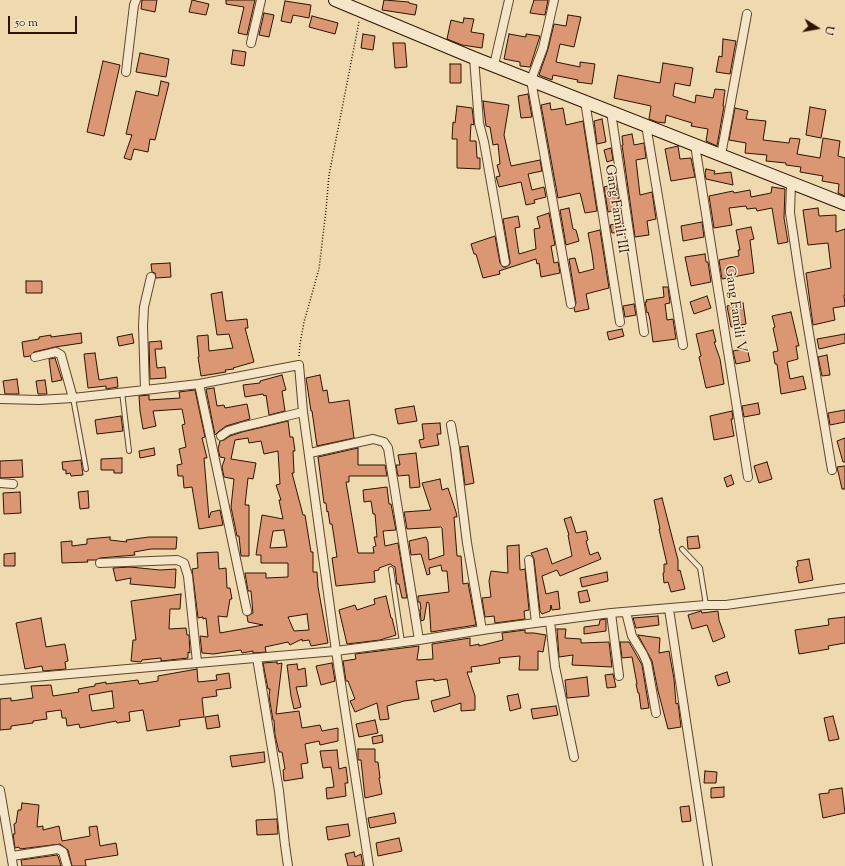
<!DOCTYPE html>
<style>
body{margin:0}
#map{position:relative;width:845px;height:866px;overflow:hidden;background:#efd9ae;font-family:"Sorts Mill Goudy",serif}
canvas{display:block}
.north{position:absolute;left:797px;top:8px;width:40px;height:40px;-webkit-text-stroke:3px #f5e6ca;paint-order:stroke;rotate:101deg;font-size:11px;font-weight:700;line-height:16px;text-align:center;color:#2d1400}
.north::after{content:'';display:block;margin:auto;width:14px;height:18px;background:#2d1400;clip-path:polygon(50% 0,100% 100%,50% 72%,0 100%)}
.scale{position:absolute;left:8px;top:16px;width:69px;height:18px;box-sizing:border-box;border:2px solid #2d1400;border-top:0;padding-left:5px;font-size:12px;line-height:14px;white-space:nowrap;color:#2d1400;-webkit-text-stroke:3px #f5e6ca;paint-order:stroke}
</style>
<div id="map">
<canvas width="845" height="866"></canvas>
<div class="north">U</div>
<div class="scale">50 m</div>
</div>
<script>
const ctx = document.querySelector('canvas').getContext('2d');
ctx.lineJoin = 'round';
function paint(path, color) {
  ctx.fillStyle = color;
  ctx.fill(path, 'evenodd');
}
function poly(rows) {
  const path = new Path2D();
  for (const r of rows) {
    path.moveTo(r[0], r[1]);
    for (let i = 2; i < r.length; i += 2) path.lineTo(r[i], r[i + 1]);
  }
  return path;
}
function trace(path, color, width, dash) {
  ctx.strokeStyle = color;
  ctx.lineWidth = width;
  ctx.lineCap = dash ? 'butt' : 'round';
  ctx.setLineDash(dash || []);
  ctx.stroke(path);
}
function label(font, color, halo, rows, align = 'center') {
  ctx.font = font + ' "Sorts Mill Goudy",serif';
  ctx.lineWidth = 3;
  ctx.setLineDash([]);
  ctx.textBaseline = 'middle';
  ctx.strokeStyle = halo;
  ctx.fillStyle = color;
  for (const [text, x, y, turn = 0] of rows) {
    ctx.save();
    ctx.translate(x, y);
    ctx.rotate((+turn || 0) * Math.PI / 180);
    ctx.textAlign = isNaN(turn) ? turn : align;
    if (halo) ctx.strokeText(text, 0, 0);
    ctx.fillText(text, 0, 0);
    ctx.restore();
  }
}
const building = poly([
 [142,0,157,0,155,12,141,9,142,0],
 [192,0,209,4,206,15,189,12,192,0],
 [226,0,255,0,247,35,238,33,244,7,226,4,226,0],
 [384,0,409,2,409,3,417,5,415,15,382,10,384,0],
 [534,0,548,0,545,15,530,13,534,0],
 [285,1,311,5,309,18,293,15,291,23,281,21,285,1],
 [264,13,274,15,269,37,259,35,264,13],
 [568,15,581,17,574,47,560,44,556,62,580,67,580,62,595,64,592,84,577,82,578,80,553,75,552,80,539,75,548,49,554,24,566,26,568,15],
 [312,16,338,23,335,34,309,27,312,16],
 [464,18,474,19,471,32,484,34,482,48,462,45,447,39,451,20,463,23,464,18],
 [363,34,375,36,373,50,361,48,363,34],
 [509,34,526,37,526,34,540,36,530,67,520,66,520,62,504,59,509,34],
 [723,39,736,41,730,74,716,72,719,56,722,57,723,39],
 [393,43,405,43,407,67,395,68,393,43],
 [233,50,246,52,244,66,231,64,233,50],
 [140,53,169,59,166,77,136,72,140,53],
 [103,61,120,65,104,136,87,132,103,61],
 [663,63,693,68,690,86,675,83,673,96,695,103,696,95,713,98,715,89,725,90,723,106,724,106,717,146,706,141,708,129,691,126,692,123,666,115,665,123,657,122,649,119,651,106,614,98,618,75,660,83,663,63],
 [450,64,461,64,461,83,450,83,450,64],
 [161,81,169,83,155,140,150,139,148,152,134,149,131,160,124,158,132,135,126,134,136,91,158,96,161,81],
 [528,94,532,117,521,118,518,96,528,94],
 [483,101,509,105,504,135,511,166,540,160,542,171,528,174,532,190,544,187,546,197,534,200,535,203,526,205,521,182,499,187,496,177,500,176,497,165,500,164,498,144,493,145,490,127,486,126,483,101],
 [550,103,551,110,563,108,566,125,583,121,597,211,585,213,580,193,558,198,541,105,550,103],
 [457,106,472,108,474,125,471,124,470,141,476,141,477,158,480,158,480,169,457,168,457,139,452,139,453,122,455,123,457,106],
 [810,107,826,110,821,138,806,135,810,107],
 [735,108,748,111,746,119,766,121,763,140,789,143,790,138,800,139,797,154,820,158,823,138,840,141,838,156,845,158,845,196,838,193,839,184,822,181,823,176,800,172,801,167,786,165,786,163,766,161,767,155,745,153,746,143,729,140,735,108],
 [602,119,606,142,597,144,594,121,602,119],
 [632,134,634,145,644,143,646,158,636,160,640,195,652,192,656,219,647,221,649,235,635,237,622,145,623,145,622,136,632,134],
 [678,146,680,159,691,158,695,177,671,181,665,149,678,146],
 [611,148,613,160,607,162,604,150,611,148],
 [706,169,715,171,714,174,731,172,733,185,706,179,705,174,706,169],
 [616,184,620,209,608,212,604,187,616,184],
 [772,187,785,189,784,218,788,242,778,244,772,208,757,211,756,208,747,209,746,206,729,208,732,225,714,228,709,196,733,191,734,193,750,190,751,197,771,193,772,187],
 [569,208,573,229,576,230,579,241,566,245,560,210,569,208],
 [818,208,819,216,836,215,836,232,845,229,845,295,844,295,845,306,833,308,835,320,813,325,806,273,831,268,828,243,808,245,803,210,818,208],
 [549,213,555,245,551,246,554,263,558,262,560,273,541,277,539,263,537,264,536,259,499,271,500,274,483,278,476,254,474,254,471,244,495,236,500,263,503,267,506,267,510,264,510,261,503,219,518,216,520,227,515,228,519,254,536,249,534,229,540,228,537,217,549,213],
 [702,222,704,237,683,241,681,226,702,222],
 [622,223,623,232,612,233,610,225,622,223],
 [751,227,754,239,750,240,754,273,722,279,719,260,739,256,738,250,740,250,736,230,751,227],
 [600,230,609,288,586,294,589,309,575,312,574,308,576,303,569,259,575,258,579,273,594,269,592,254,588,233,600,230],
 [705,254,706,262,708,262,711,282,691,286,685,257,705,254],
 [170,263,171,277,156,278,155,273,152,272,151,264,170,263],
 [26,281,42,281,42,293,26,293,26,281],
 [663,287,668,287,670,303,665,304,667,320,673,319,676,339,653,342,650,320,648,312,647,313,645,302,647,302,646,300,664,297,663,287],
 [222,292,226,321,247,319,248,328,245,328,254,362,233,368,234,369,225,370,226,372,201,376,198,357,199,357,197,336,208,335,209,351,233,348,229,334,217,335,211,294,222,292],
 [707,296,711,308,694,314,690,302,707,296],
 [743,303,746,324,731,327,727,306,743,303],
 [634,304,636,315,625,317,623,306,634,304],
 [791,312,799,346,796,346,798,359,787,362,790,379,803,376,806,389,781,394,777,364,775,364,773,352,778,351,773,328,775,327,772,316,791,312],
 [622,329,624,336,609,340,607,332,622,329],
 [713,330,716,342,714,342,720,359,724,384,706,388,699,357,701,356,696,334,713,330],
 [81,333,82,343,55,347,34,352,30,356,24,357,22,342,39,339,39,337,51,335,51,337,81,333],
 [132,334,134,343,119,346,117,337,132,334],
 [845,334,845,343,819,349,817,339,845,334],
 [161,341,162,349,155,349,157,368,165,367,166,378,150,379,149,342,161,341],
 [747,348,750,361,736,364,733,351,747,348],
 [95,353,99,380,117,377,118,387,106,389,106,386,88,388,84,354,95,353],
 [827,355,830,375,822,376,818,357,827,355],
 [55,358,62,380,52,382,49,359,55,358],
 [282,375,286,390,282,391,285,411,269,415,266,395,264,396,263,394,245,397,243,385,260,383,260,381,282,375],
 [320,375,323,391,327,390,329,403,349,400,354,438,317,446,312,411,311,411,306,378,320,375],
 [17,379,19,394,5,394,3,381,17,379],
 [45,380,47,394,38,394,36,381,45,380],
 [214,388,217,406,224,405,225,408,247,404,250,419,226,426,218,432,215,435,206,389,214,388],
 [195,390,205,437,202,438,207,458,204,458,209,518,211,512,220,510,223,525,199,529,192,487,184,488,183,476,178,476,177,465,182,464,179,449,186,447,182,425,185,424,182,409,153,411,156,426,143,429,140,411,139,396,149,395,149,400,180,398,179,392,195,390],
 [758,403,760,414,744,417,742,406,758,403],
 [414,406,417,421,398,424,395,409,414,406],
 [845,410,845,422,830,425,828,413,845,410],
 [732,411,733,419,731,419,734,436,714,440,710,416,732,411],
 [121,416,123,431,97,434,95,420,121,416],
 [288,421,290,437,293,437,295,451,293,451,294,473,292,473,303,515,305,515,311,552,313,552,313,572,317,572,318,587,328,643,311,646,309,640,302,641,302,639,290,645,288,642,265,647,266,652,253,653,253,651,242,653,241,650,213,654,202,653,200,636,208,637,206,618,203,619,203,617,198,618,192,569,198,568,197,553,218,552,219,569,226,568,227,588,230,588,232,599,230,599,227,617,218,616,220,633,263,625,248,622,247,616,253,613,251,591,248,591,245,573,266,573,266,578,288,577,288,563,261,563,261,555,256,555,262,515,283,519,279,500,281,500,276,485,280,484,278,451,264,454,261,441,249,443,248,438,235,440,231,459,256,463,253,479,248,478,245,505,249,505,249,556,241,556,239,536,237,536,231,507,234,479,224,477,222,467,225,458,220,457,218,449,220,441,224,440,230,436,242,432,288,421],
 [284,530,287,547,270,548,273,531,284,530],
 [307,614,309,630,294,631,288,617,307,614],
 [440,423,441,434,437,434,439,445,421,448,419,440,424,439,422,424,440,423],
 [845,438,845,462,843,462,837,441,845,438],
 [468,446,474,483,465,485,460,447,468,446],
 [154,448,155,455,140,458,139,451,154,448],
 [358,448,358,465,385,465,387,476,349,476,349,482,346,482,358,553,374,553,373,547,376,546,374,537,377,537,375,514,373,514,371,501,364,502,363,490,387,487,389,504,391,504,396,530,383,531,385,546,398,543,407,598,402,598,399,584,397,584,395,567,390,564,379,568,379,570,374,571,375,582,336,586,332,558,337,557,332,524,330,524,328,511,327,512,326,503,324,503,318,457,358,448],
 [416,453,420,487,410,488,409,475,398,476,396,465,400,465,398,455,416,453],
 [122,458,122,473,114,473,114,470,101,470,101,459,122,458],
 [22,460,23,477,0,478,0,461,22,460],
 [81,460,83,475,71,476,70,473,66,474,66,470,63,470,62,462,81,460],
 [767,462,772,479,759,483,754,466,767,462],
 [845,466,845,489,842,489,837,467,845,466],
 [731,475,734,484,727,487,724,478,731,475],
 [440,479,442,490,448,488,456,512,457,517,454,517,457,556,461,556,463,584,468,583,476,625,431,632,429,603,427,602,424,620,421,621,420,609,421,609,420,602,418,602,418,596,449,592,447,571,442,571,441,565,429,568,430,574,427,575,421,554,411,555,409,541,426,537,428,542,429,560,444,555,442,528,441,527,407,529,404,512,431,510,422,483,440,479],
 [88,491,89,508,80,509,78,492,88,491],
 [20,492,21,513,4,514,3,493,20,492],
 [662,498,678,560,678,571,680,570,685,589,671,592,668,582,664,583,663,573,664,573,664,564,667,564,659,529,660,529,654,500,662,498],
 [571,517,576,533,586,531,588,540,586,541,590,555,598,552,601,559,560,576,557,570,542,576,546,594,558,591,560,609,552,610,551,605,550,611,542,614,540,611,534,559,531,553,547,548,552,564,572,556,568,535,569,535,564,519,571,517],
 [698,536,700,548,688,549,687,537,698,536],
 [110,537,110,540,127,542,126,540,149,537,177,537,176,549,151,549,134,552,135,555,100,558,96,560,87,560,88,562,62,563,61,542,72,541,72,546,87,544,87,539,110,537],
 [519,545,520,570,525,569,529,610,524,611,525,619,495,623,494,616,485,617,482,598,491,597,489,581,491,571,508,573,507,546,519,545],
 [15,553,15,566,4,566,4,554,15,553],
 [809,559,813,580,799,583,796,567,798,566,797,561,809,559],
 [130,567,160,570,176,569,175,588,130,584,131,578,116,581,113,568,130,567],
 [607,572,608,581,582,587,580,578,607,572],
 [587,590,590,601,580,603,578,592,587,590],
 [181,594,180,609,170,609,169,629,186,628,187,635,189,635,190,653,188,652,188,658,161,661,161,658,142,660,141,662,131,661,133,640,136,640,131,601,181,594],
 [386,596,391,618,392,618,396,635,380,640,347,644,339,610,355,605,357,610,375,604,374,599,386,596],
 [701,611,702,613,718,611,719,620,725,637,713,642,707,625,692,629,688,615,701,611],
 [658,616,659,625,636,628,633,618,658,616],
 [845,617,845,643,828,646,829,649,799,654,795,630,829,625,828,619,845,617],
 [41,618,46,647,65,644,68,661,65,662,66,669,43,671,42,666,25,669,16,623,41,618],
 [606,619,606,631,584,634,584,627,599,625,600,620,606,619],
 [557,629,566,629,565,638,581,639,581,643,609,642,612,667,572,665,573,655,559,657,557,629],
 [525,630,525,633,534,633,546,635,543,652,538,651,538,670,519,670,520,656,499,658,500,663,471,667,472,672,467,672,475,696,475,710,461,711,461,703,434,712,431,701,450,696,447,679,434,681,434,679,416,681,419,699,404,701,387,706,389,719,380,720,377,703,355,712,350,701,355,699,348,681,346,681,343,661,356,659,355,654,419,646,417,660,433,659,432,644,470,638,470,646,479,644,479,646,503,640,502,633,525,630],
 [638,635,660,638,659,653,669,651,674,679,676,704,678,703,681,727,668,729,658,691,652,661,638,635],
 [620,642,629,642,642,665,649,708,641,709,639,693,638,693,636,684,637,684,632,657,622,658,620,642],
 [277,662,277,664,282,663,276,714,299,711,302,728,320,725,322,731,338,728,338,741,320,745,319,741,305,744,308,763,301,764,303,778,284,781,283,770,285,769,282,752,279,752,275,735,274,720,273,720,269,696,270,689,268,689,263,663,277,662],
 [332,663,335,681,321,685,316,666,332,663],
 [297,664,298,670,305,668,307,686,296,687,301,707,294,709,291,696,287,665,297,664],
 [197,669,198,682,217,680,216,675,229,673,231,688,216,690,217,696,202,698,204,717,179,720,180,726,147,731,143,710,129,712,130,721,117,723,116,721,80,728,79,724,67,726,66,718,62,718,61,710,46,712,47,719,33,721,33,723,11,726,11,729,0,730,0,699,11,698,11,701,33,698,31,686,51,685,53,696,79,692,78,689,95,686,95,684,106,682,106,684,138,680,139,684,158,681,158,676,197,669],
 [112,691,114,708,92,711,89,695,112,691],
 [727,672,730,682,718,686,715,676,727,672],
 [613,674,616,687,607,688,605,675,613,674],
 [587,677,589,696,567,698,565,680,587,677],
 [518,694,521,708,510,711,507,696,518,694],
 [556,706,558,715,533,719,531,709,556,706],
 [218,715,220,727,207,729,205,717,218,715],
 [833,716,839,739,829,741,824,718,833,716],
 [375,720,378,733,359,737,356,724,375,720],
 [382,735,383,742,373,744,372,737,382,735],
 [358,749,375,749,375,762,378,762,380,778,379,778,382,794,365,798,361,760,358,760,358,749],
 [337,750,339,769,346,767,348,783,345,783,346,796,327,799,326,788,334,787,331,767,323,768,320,751,337,750],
 [264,752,265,762,232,767,230,756,264,752],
 [705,771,717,772,716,783,704,783,705,771],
 [724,787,724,797,711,798,711,788,724,787],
 [842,788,845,813,823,818,819,794,829,793,829,790,842,788],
 [22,803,39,805,37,827,43,826,43,830,59,826,62,841,90,836,89,827,97,826,100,846,116,843,118,855,85,860,86,866,72,866,68,850,60,844,20,849,19,847,15,848,13,834,15,834,14,824,16,823,18,810,21,810,22,803],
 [689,806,691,821,682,822,680,807,689,806],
 [394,813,396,823,370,828,368,818,394,813],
 [277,819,278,834,257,835,256,820,277,819],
 [348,824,350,836,328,840,326,827,348,824],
 [399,838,402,851,378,856,376,843,399,838],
 [354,852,355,857,361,854,363,866,348,866,345,854,354,852],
 [57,855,58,856,61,866,22,866,21,860,57,855]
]);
paint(building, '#db9773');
trace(building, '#2d1400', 1);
const service = poly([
 [122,392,129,451],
 [73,398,86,469],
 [682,549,700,568,706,605],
 [391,569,402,642]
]);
const minor = poly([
 [554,0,543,48,531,80,571,304],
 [251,43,261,0],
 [474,58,479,123,484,142,505,262],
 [494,65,509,0],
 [126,72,134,5,136,0],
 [585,101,620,322],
 [611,112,644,332],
 [646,125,683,345],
 [695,145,748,477],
 [721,155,747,14],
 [791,184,790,213,800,280,832,470],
 [35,357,56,352,61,355,73,398],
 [199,384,247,611],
 [145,390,143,326,144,307,151,277],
 [0,399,39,400,73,398,199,384,299,365,303,412,336,651,369,866],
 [451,425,455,448,467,543,482,630],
 [221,436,228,431,241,427,303,412],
 [310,453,373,439,384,442,388,448,419,640],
 [0,483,13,484],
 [529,560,536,623],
 [100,563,177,560,184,563,188,576,197,662],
 [669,609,708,866],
 [626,612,632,636,643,654,647,663,656,713],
 [611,613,619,676],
 [550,621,555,667,574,757],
 [257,658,279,791,285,845,288,866],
 [0,680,336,651,419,640,482,630,611,613,706,605,726,605,845,588],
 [0,790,13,866],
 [12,856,58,849,63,852,67,866]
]);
const secondary = poly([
 [335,0,474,58,845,204]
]);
trace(service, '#5e452c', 6);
trace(minor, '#5e452c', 10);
trace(secondary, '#2d1400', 14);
trace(poly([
 [299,356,300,344,304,322,319,269,326,210,329,175,359,22]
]), '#2d1400', 1.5, [1, 2]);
trace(service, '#f5e6ca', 4);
trace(minor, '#f5e6ca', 8);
trace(secondary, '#f5e6ca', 12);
label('14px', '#2d1400', '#f5e6ca', [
 ["Gang Famili III",615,209,81],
 ["Gang Famili V",734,309,82]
]);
</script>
